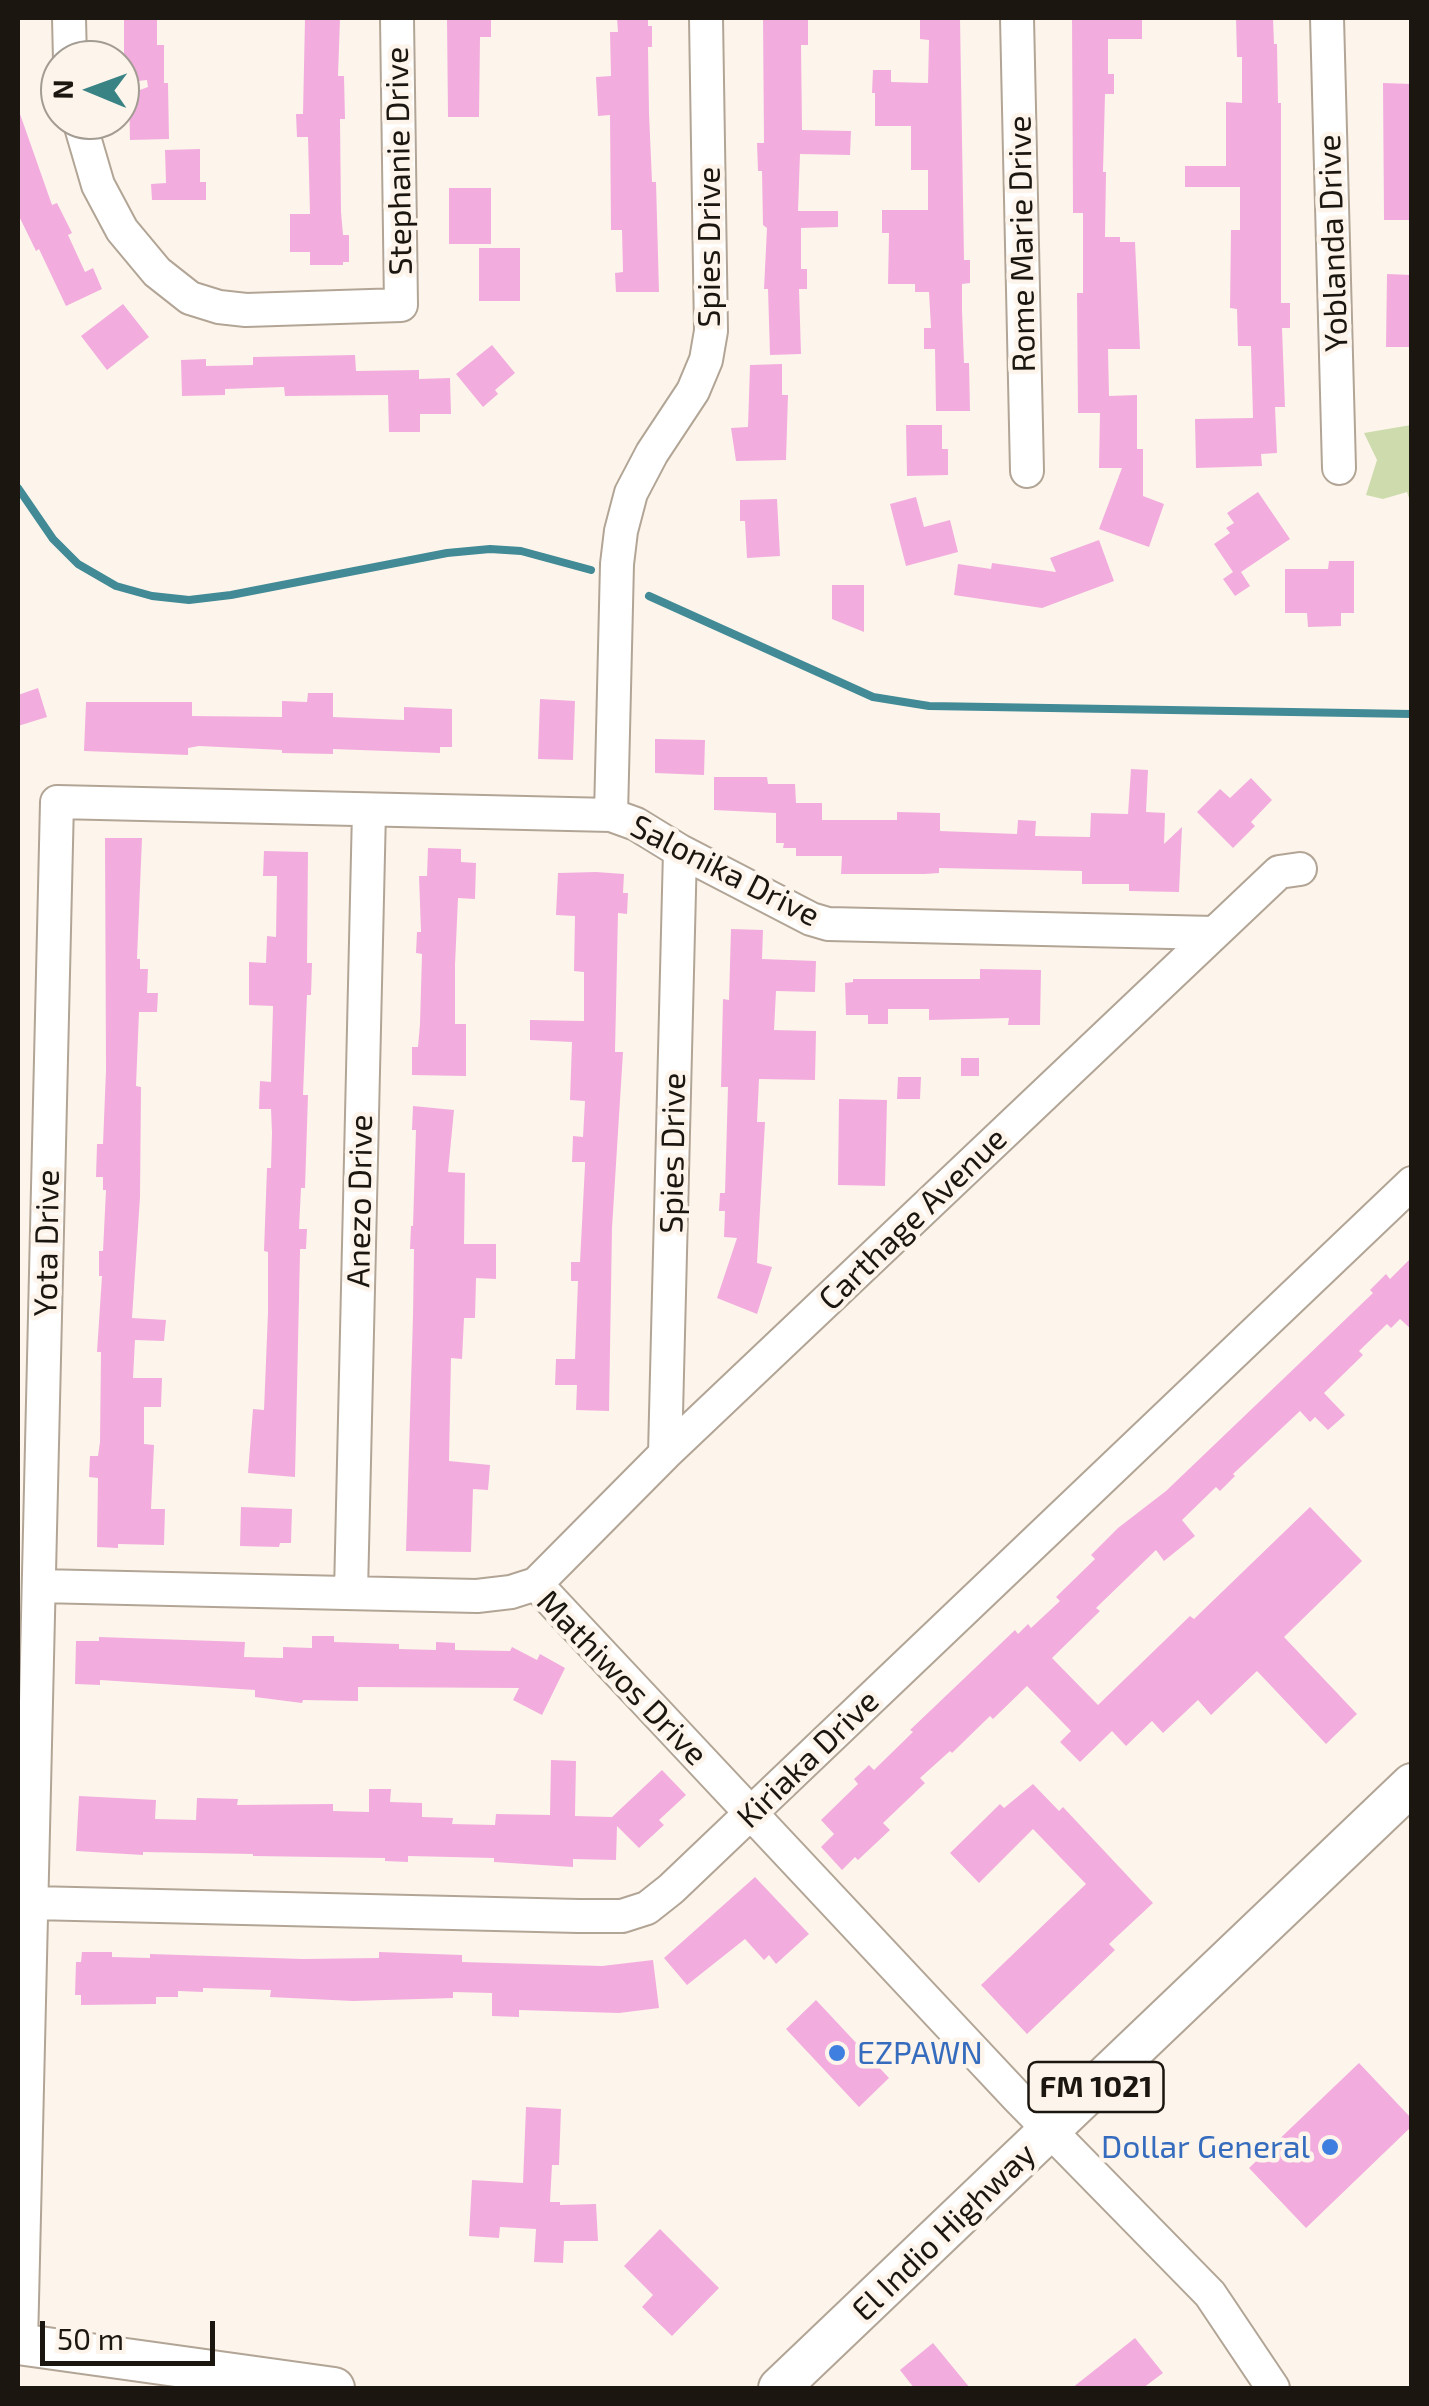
<!DOCTYPE html>
<style>
body{margin:0}
#map{position:relative;width:1429px;height:2406px;overflow:hidden;background:#fdf5eb;font-family:"Exo 2",sans-serif}
canvas{display:block}
.frame{position:absolute;inset:0;border:20px solid #1b1610;pointer-events:none}
.north{position:absolute;left:40px;top:40px;width:100px;height:100px;box-sizing:border-box;background:#fdf5eb;border:2px solid #a39c93;border-radius:50%;rotate:271deg;font-size:28px;font-weight:700;line-height:40px;text-align:center;color:#1b1610}
.north::after{content:'';display:block;margin:auto;width:35px;height:45px;background:#3a8385;clip-path:polygon(50% 0,100% 100%,50% 72%,0 100%)}
.scale{position:absolute;left:40px;top:2321px;width:175px;height:45px;box-sizing:border-box;border:5px solid #1b1610;border-top:0;padding-left:12px;font-size:30px;line-height:35px;white-space:nowrap;color:#1b1610;-webkit-text-stroke:8px #fdf5eb;paint-order:stroke}
</style>
<div id="map">
<canvas width="1429" height="2406"></canvas>
<div class="frame"></div>
<div class="north">N</div>
<div class="scale">50 m</div>
</div>
<script>
const ctx = document.querySelector('canvas').getContext('2d');
ctx.lineJoin = 'round';
function paint(path, color) {
  ctx.fillStyle = color;
  ctx.fill(path, 'evenodd');
}
function poly(rows) {
  const path = new Path2D();
  for (const r of rows) {
    path.moveTo(r[0], r[1]);
    for (let i = 2; i < r.length; i += 2) path.lineTo(r[i], r[i + 1]);
  }
  return path;
}
function trace(path, color, width, dash) {
  ctx.strokeStyle = color;
  ctx.lineWidth = width;
  ctx.lineCap = dash ? 'butt' : 'round';
  ctx.setLineDash(dash || []);
  ctx.stroke(path);
}
function label(font, color, halo, rows, align = 'center') {
  ctx.font = font + ' "Exo 2",sans-serif';
  ctx.lineWidth = 9;
  ctx.setLineDash([]);
  ctx.textBaseline = 'middle';
  ctx.strokeStyle = halo;
  ctx.fillStyle = color;
  for (const [text, x, y, turn = 0] of rows) {
    ctx.save();
    ctx.translate(x, y);
    ctx.rotate((+turn || 0) * Math.PI / 180);
    ctx.textAlign = isNaN(turn) ? turn : align;
    if (halo) ctx.strokeText(text, 0, 0);
    ctx.fillText(text, 0, 0);
    ctx.restore();
  }
}
paint(poly([
 [1411,425,1411,504,1407,492,1383,499,1366,495,1377,460,1364,433]
]), '#cddbad');
trace(poly([
 [18,488,53,539,78,564,116,586,152,596,189,600,231,595,447,553,490,549,521,551,591,570],
 [649,596,873,697,929,706,1412,714]
]), '#418a96', 8);
paint(poly([
 [124,18,157,18,157,45,164,45,164,83,168,83,169,139,130,140,129,94,148,87,147,80,128,82,128,63,124,63],
 [305,18,340,19,338,76,344,76,345,119,340,119,341,212,343,235,349,235,349,262,343,262,343,265,310,265,310,252,290,252,290,214,310,214,308,137,297,137,296,114,303,114],
 [447,18,491,18,491,37,480,37,479,117,448,117],
 [617,18,648,18,648,26,652,26,652,47,648,47,649,113,652,182,656,182,659,292,616,292,615,273,623,272,622,230,611,230,610,115,598,116,596,77,611,76,610,32,618,32],
 [763,18,808,18,808,45,801,45,802,130,851,131,850,155,800,154,798,211,838,211,838,227,801,228,801,269,807,269,807,289,799,289,801,354,770,355,768,289,764,289,767,228,763,225,762,171,758,171,757,143,764,143],
 [924,18,960,18,964,260,970,260,970,283,962,284,962,310,964,363,969,363,970,411,936,411,935,349,924,349,924,328,931,328,929,292,915,292,915,284,888,284,889,233,882,233,882,210,928,210,928,170,911,170,911,126,875,126,875,93,872,93,873,70,891,70,891,82,928,83,929,40,920,39,920,19],
 [1072,18,1142,18,1142,39,1108,39,1108,74,1114,74,1114,94,1105,94,1103,172,1106,172,1105,237,1120,237,1120,242,1135,242,1140,349,1108,349,1109,396,1137,395,1137,449,1143,449,1143,496,1164,504,1149,547,1099,529,1122,468,1099,468,1100,413,1078,413,1077,293,1083,293,1083,213,1073,213],
 [1236,18,1273,18,1274,44,1277,44,1278,103,1281,103,1281,303,1290,303,1290,328,1282,328,1285,407,1275,407,1277,453,1261,454,1262,466,1196,468,1195,419,1253,418,1251,346,1238,346,1237,309,1230,308,1231,230,1240,230,1240,187,1185,187,1185,166,1226,166,1226,102,1242,103,1242,57,1237,57],
 [1383,83,1412,84,1412,220,1384,220],
 [20,114,52,205,57,203,72,233,68,235,85,272,93,268,102,289,66,306,39,249,36,251,18,214,18,115],
 [200,149,200,182,206,182,206,200,152,200,151,184,166,183,165,150],
 [449,188,491,188,491,244,449,244],
 [479,248,520,248,520,301,479,301],
 [1387,274,1412,275,1412,347,1386,347],
 [123,304,149,337,107,370,81,336],
 [492,345,515,373,495,390,498,394,483,407,456,374],
 [355,355,356,371,419,370,419,379,450,378,451,414,420,414,420,432,389,432,388,395,285,396,284,387,225,389,225,395,182,396,181,360,206,359,206,366,253,365,253,357],
 [782,364,782,395,788,395,786,460,736,461,731,428,748,427,750,365],
 [906,425,942,425,942,449,948,449,948,475,907,476],
 [1258,492,1290,539,1241,572,1250,586,1235,596,1223,579,1233,572,1214,544,1230,533,1226,528,1234,523,1227,513],
 [916,497,924,527,950,520,958,552,906,566,890,504],
 [777,499,780,556,747,558,745,521,740,521,740,500],
 [1099,540,1114,581,1042,608,954,595,958,564,991,569,992,563,1056,572,1050,558],
 [1329,561,1354,561,1354,613,1341,613,1341,626,1308,627,1307,613,1285,613,1285,569,1328,569],
 [832,585,864,585,864,632,832,619],
 [38,688,47,717,18,726,18,695],
 [308,693,333,693,333,717,404,720,404,707,452,709,452,747,440,747,440,753,333,749,333,754,282,753,282,750,199,746,188,748,188,755,84,751,86,702,192,702,192,716,282,717,282,701,307,702],
 [540,699,575,701,573,760,538,759],
 [655,739,705,740,704,775,655,773],
 [1131,769,1148,770,1146,812,1165,813,1164,844,1182,827,1179,892,1129,891,1129,884,1082,884,1082,871,939,868,939,873,925,874,841,874,842,856,796,856,796,848,783,848,784,843,776,843,776,813,714,810,714,777,767,777,768,784,795,784,796,803,822,803,822,820,897,820,897,812,940,813,940,831,1017,834,1018,820,1036,821,1035,836,1090,837,1091,813,1128,814],
 [1251,778,1272,800,1251,822,1255,826,1233,848,1197,812,1220,789,1230,798],
 [105,838,142,838,137,959,140,959,140,969,148,969,147,993,158,993,157,1012,139,1012,136,1086,141,1087,140,1197,132,1318,166,1320,164,1341,135,1340,133,1378,162,1378,161,1407,144,1407,144,1444,154,1445,151,1509,165,1509,164,1545,118,1544,118,1548,97,1547,98,1478,89,1477,90,1456,98,1456,100,1442,101,1352,97,1352,102,1276,99,1276,99,1251,103,1251,106,1190,103,1190,103,1177,96,1177,97,1144,103,1144,106,1070],
 [428,848,461,849,461,862,476,863,475,899,458,898,455,965,455,1024,466,1024,466,1076,412,1075,412,1047,418,1047,420,1024,422,954,416,953,417,932,421,932,419,876,427,876],
 [264,851,308,852,307,963,312,963,311,995,307,995,303,1095,308,1095,305,1188,301,1188,299,1229,307,1229,306,1249,300,1249,300,1253,295,1477,248,1473,253,1409,264,1410,268,1312,268,1252,264,1251,267,1168,271,1168,272,1133,271,1109,259,1109,260,1081,271,1082,273,1006,249,1005,249,962,266,963,267,936,276,937,277,876,263,876],
 [596,872,624,874,623,893,628,893,627,914,618,913,615,1052,623,1052,612,1228,609,1411,576,1410,577,1385,555,1385,556,1359,575,1359,578,1281,571,1281,571,1262,580,1262,585,1165,585,1162,572,1162,573,1136,583,1137,585,1101,570,1100,572,1042,530,1040,530,1020,584,1021,584,972,574,971,575,916,556,915,558,873],
 [731,929,763,930,762,959,816,961,815,992,776,991,774,1030,816,1031,815,1080,759,1079,757,1122,765,1122,757,1263,772,1267,757,1314,717,1298,737,1238,724,1237,725,1211,719,1211,720,1193,725,1193,728,1087,721,1087,723,999,729,1000],
 [980,969,1041,970,1040,1025,1008,1025,1009,1018,929,1020,929,1009,888,1009,888,1024,868,1024,868,1015,846,1015,845,983,853,982,853,979,980,979],
 [961,1058,979,1058,979,1076,961,1076],
 [898,1077,921,1077,920,1099,897,1099],
 [839,1099,887,1100,885,1186,838,1185],
 [413,1106,454,1110,448,1172,465,1173,464,1244,496,1244,496,1279,476,1278,475,1318,464,1318,462,1359,451,1358,449,1461,490,1465,488,1490,473,1489,471,1552,406,1551,413,1316,414,1249,410,1249,411,1226,413,1226,416,1130,412,1130],
 [1412,1257,1412,1330,1400,1319,1391,1328,1387,1324,1359,1351,1363,1355,1324,1393,1345,1415,1328,1430,1315,1417,1310,1422,1300,1411,1233,1474,1235,1476,1220,1491,1216,1487,1182,1520,1195,1536,1164,1561,1156,1550,1096,1608,1100,1611,1052,1658,1098,1705,1190,1616,1194,1619,1310,1507,1362,1561,1284,1637,1357,1714,1326,1744,1257,1671,1211,1715,1198,1700,1163,1733,1152,1721,1126,1746,1112,1731,1080,1762,1060,1742,1071,1731,1027,1686,993,1719,990,1716,952,1753,950,1751,920,1778,925,1783,883,1823,890,1830,858,1860,855,1857,842,1870,821,1847,834,1834,821,1820,858,1784,854,1779,869,1765,874,1770,913,1732,910,1730,1015,1630,1018,1634,1028,1624,1031,1628,1060,1601,1056,1597,1095,1559,1091,1555,1118,1528,1166,1491,1373,1293,1370,1290,1386,1274,1390,1279],
 [241,1507,292,1509,291,1543,280,1543,279,1547,240,1546],
 [312,1636,334,1636,334,1642,399,1644,399,1649,436,1650,436,1642,455,1643,455,1650,510,1651,512,1647,537,1660,540,1654,565,1668,542,1715,513,1700,519,1688,358,1687,358,1701,303,1700,302,1703,255,1697,255,1690,100,1680,100,1685,75,1684,76,1641,99,1641,99,1637,245,1642,244,1657,283,1658,283,1647,312,1648],
 [551,1760,576,1761,575,1816,612,1817,662,1770,686,1795,659,1820,664,1825,639,1848,617,1826,616,1860,573,1859,573,1867,494,1862,494,1858,408,1856,408,1862,385,1861,385,1858,253,1856,253,1854,143,1852,143,1855,76,1851,79,1796,156,1800,155,1819,196,1820,197,1798,238,1799,237,1805,333,1804,333,1811,369,1812,369,1789,391,1789,390,1802,422,1803,422,1817,453,1818,452,1824,495,1825,496,1814,550,1815],
 [1033,1784,1059,1811,1063,1807,1153,1903,1109,1944,1115,1950,1027,2034,981,1985,1086,1884,1033,1829,979,1883,950,1853,1000,1804,1004,1808],
 [755,1877,809,1934,776,1964,769,1955,764,1960,745,1939,687,1985,664,1958],
 [82,1952,112,1952,112,1957,150,1958,150,1954,303,1959,379,1958,379,1952,462,1955,462,1962,602,1966,653,1960,659,2008,619,2013,519,2010,519,2017,492,2016,492,1993,453,1992,453,1998,353,2001,270,1997,271,1990,203,1988,203,1992,178,1991,178,1997,156,1997,156,2004,81,2005,81,1995,75,1995,76,1962,81,1962],
 [816,2000,889,2078,859,2107,786,2029],
 [1359,2063,1412,2119,1412,2126,1306,2228,1249,2168],
 [526,2107,561,2109,559,2165,552,2165,550,2202,560,2202,560,2205,596,2204,598,2241,564,2241,563,2263,534,2262,536,2229,500,2227,499,2238,469,2236,472,2180,523,2183],
 [660,2229,719,2288,672,2336,642,2307,653,2295,624,2266],
 [1135,2338,1163,2373,1143,2388,1072,2388],
 [933,2343,970,2388,914,2388,900,2370]
]), '#f2adde');
const minor = poly([
 [69,18,70,60],
 [1017,18,1027,471],
 [1327,18,1339,468],
 [79,120,98,185,122,230,157,272,190,298,219,307,246,310,401,305,397,18],
 [611,815,617,564,621,531,631,493,652,453,693,391,706,360,711,331,706,18],
 [665,1454,680,851],
 [536,1584,665,1454,1279,872,1300,869],
 [39,1586,477,1596,511,1592,536,1584,1018,2098,1210,2294,1273,2388],
 [351,1592,369,811],
 [33,1903,579,1916,622,1916,647,1908,671,1889,1412,1183],
 [21,2344,57,802,611,815,636,824,680,851,811,919,828,924,1214,933]
]);
const major = poly([
 [18,2344,334,2388],
 [779,2388,1412,1784]
]);
trace(minor, '#b2a596', 36);
trace(major, '#b2a596', 44);
trace(minor, '#fff', 32);
trace(major, '#fff', 40);
for (const [x, y, r, color] of [
 [837,2053,10,"#3f7fe0"],
 [1330,2147,10,"#3f7fe0"]
]) {
  const dot = new Path2D();
  dot.arc(x, y, r, 0, 2 * Math.PI);
  ctx.fillStyle = color;
  ctx.fill(dot);
  trace(dot, '#fdf5eb', 4);
}
for (const [x, y, w] of [
 [1096,2087,135]
]) {
  const box = new Path2D();
  box.roundRect(x - w / 2, y - 25, w, 50, 8);
  ctx.fillStyle = '#fdf5eb';
  ctx.fill(box);
  trace(box, '#1b1610', 2.5);
}
label('bold 30px', '#1b1610', null, [
 ["FM 1021",1096,2087]
]);
label('32px', '#1b1610', '#fdf5eb', [
 ["Stephanie Drive",399,161,-91],
 ["Yoblanda Drive",1333,243,-92],
 ["Rome Marie Drive",1022,244,-91],
 ["Spies Drive",709,247,-90],
 ["Salonika Drive",725,871,27],
 ["Spies Drive",673,1153,-89],
 ["Anezo Drive",360,1201,-89],
 ["Carthage Avenue",913,1219,-44],
 ["Yota Drive",47,1243,-89],
 ["Mathiwos Drive",622,1678,46],
 ["Kiriaka Drive",808,1759,-44],
 ["El Indio Highway",944,2232,-44]
]);
label('32px', '#366cbe', '#fdf5eb', [
 ["EZPAWN",857,2053],
 ["Dollar General",1310,2147,"right"]
], 'left');
</script>
